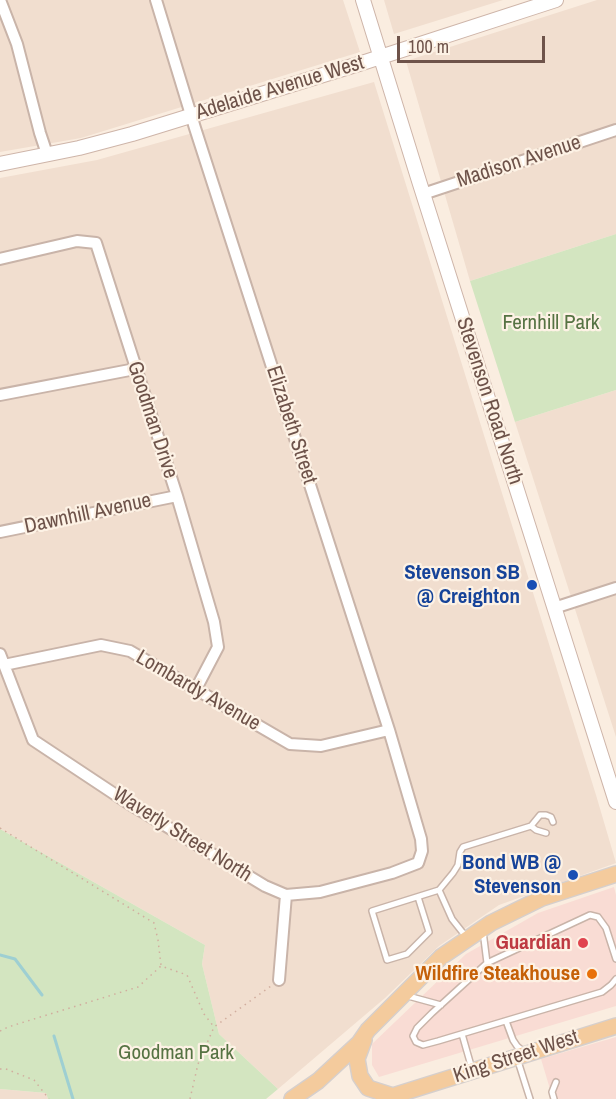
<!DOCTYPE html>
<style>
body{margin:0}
#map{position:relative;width:616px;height:1099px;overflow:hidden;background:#faede0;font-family:"Archivo Narrow",sans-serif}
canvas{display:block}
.scale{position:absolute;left:397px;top:36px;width:148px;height:27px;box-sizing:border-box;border:3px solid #6e534a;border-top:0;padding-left:8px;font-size:18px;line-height:21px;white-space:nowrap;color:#6e534a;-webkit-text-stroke:4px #fdf2e5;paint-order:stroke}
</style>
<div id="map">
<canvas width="616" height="1099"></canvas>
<div class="scale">100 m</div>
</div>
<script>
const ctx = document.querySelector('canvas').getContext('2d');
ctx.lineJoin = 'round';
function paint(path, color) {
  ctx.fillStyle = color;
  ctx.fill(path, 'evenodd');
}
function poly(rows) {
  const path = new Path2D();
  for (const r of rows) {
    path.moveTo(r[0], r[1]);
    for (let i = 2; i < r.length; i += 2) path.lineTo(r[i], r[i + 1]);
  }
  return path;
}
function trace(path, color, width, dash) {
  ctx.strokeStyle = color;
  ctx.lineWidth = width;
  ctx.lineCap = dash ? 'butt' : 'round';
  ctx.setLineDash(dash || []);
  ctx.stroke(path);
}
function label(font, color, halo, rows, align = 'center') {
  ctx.font = font + ' "Archivo Narrow",sans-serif';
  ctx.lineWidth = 4.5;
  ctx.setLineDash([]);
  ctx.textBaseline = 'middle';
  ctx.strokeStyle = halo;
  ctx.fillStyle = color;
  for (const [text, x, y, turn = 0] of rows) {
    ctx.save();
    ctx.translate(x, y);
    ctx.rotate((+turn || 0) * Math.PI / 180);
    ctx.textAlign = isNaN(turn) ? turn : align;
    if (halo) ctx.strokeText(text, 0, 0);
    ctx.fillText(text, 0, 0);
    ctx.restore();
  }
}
paint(poly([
 [0,0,343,0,360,52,81,138,0,152],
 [384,0,503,0,394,34],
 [597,0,616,0,616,234,470,281,406,61],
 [374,82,596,795,616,863,499,905,439,946,385,998,278,1089,219,1034,202,964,205,945,0,829,0,178,97,160],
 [616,390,616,737,515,422],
 [0,1089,46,1093,48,1099,0,1099]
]), '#f1decf');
paint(poly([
 [614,887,616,895,616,1006,379,1077,372,1065,372,1044,466,954,538,913],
 [616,1037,616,1099,553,1099,541,1059]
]), '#f9dcd4');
paint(poly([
 [616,234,616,390,515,422,470,281],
 [0,829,205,945,202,964,219,1034,278,1089,266,1099,48,1099,46,1093,0,1089]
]), '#d3e5c0');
trace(poly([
 [0,955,15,959,42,995],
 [54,1036,73,1099]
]), '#9ecfd2', 3);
const lane = poly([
 [531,826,540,815,546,815,551,817,553,822],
 [439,890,453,873,458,865,460,852,463,847,531,826,536,830,546,833],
 [418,897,429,932,407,954,387,960,372,911,439,890,452,919,467,938],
 [483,931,487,963],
 [616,959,606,928,598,917,590,915,487,963,432,1013,417,1028,413,1036,416,1042,423,1045,438,1041,602,992,611,985,616,979],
 [408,996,441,1005],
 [506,1021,513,1040,517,1046,524,1052],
 [462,1034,472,1069],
 [517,1058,530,1099],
 [554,1099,552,1092,556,1082]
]);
const street = poly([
 [0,0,17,44,40,133,47,154],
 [423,194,616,130],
 [0,259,77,241,96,243,177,496,214,622,218,647,196,689],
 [0,395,135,369],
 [0,532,177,496],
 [554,608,616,588],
 [0,654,33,740,128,803,265,886,286,895,320,892,392,873,418,863,422,851,421,839,389,730,195,128,156,0],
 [4,665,101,645,130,651,290,744,321,746,389,730],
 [279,980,286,895]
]);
const secondary = poly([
 [363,0,419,181,616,802],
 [0,164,79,148,132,134,362,63,556,0]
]);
const primary = poly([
 [364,1040,357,1059,360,1076,368,1088,393,1096],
 [292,1099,318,1081,359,1043,368,1030,441,957,491,923,542,898,616,874],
 [383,1099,616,1026]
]);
trace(lane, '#c9b4a9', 8);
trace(street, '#c9b4a9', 14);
trace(secondary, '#ceb5a9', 16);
trace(primary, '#d6cfcc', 18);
trace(poly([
 [0,828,154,923,158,940,161,965],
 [0,1031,8,1027,138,987,161,966,187,975,204,1014,214,1027],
 [0,1069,6,1069,34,1080,49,1099],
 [190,1099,198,1064,214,1027,271,986]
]), '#d1ad9e', 1.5, [1.5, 4.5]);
trace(lane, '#fff', 5);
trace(street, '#fff', 10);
trace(secondary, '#fff', 14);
trace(primary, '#f4cb9d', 15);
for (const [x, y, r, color] of [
 [532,585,6,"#1a4fb4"],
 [573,875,6,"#1a4fb4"],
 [583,943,6,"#e0444e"],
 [592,974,6,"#e8710a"]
]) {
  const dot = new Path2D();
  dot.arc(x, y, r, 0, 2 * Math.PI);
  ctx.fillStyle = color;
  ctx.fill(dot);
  trace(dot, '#fdf2e5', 2);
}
label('21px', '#6e534a', '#fdf2e5', [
 ["Adelaide Avenue West",280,88,-17],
 ["Madison Avenue",519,162,-18],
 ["Stevenson Road North",489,401,72],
 ["Goodman Drive",152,420,72],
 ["Elizabeth Street",291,425,72],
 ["Dawnhill Avenue",88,514,-12],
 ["Lombardy Avenue",198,691,30],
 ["Waverly Street North",182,835,32],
 ["King Street West",516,1057,-18]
]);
label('21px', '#567343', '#fdf2e5', [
 ["Fernhill Park",551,323],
 ["Goodman Park",176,1053]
]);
label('bold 21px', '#164399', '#fdf2e5', [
 ["Stevenson SB",520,573],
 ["@ Creighton",520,597],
 ["Bond WB @",561,863],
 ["Stevenson",561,887]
], 'right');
label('bold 21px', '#be3a42', '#fdf2e5', [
 ["Guardian",571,943]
], 'right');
label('bold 21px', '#c56008', '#fdf2e5', [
 ["Wildfire Steakhouse",580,974]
], 'right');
</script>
